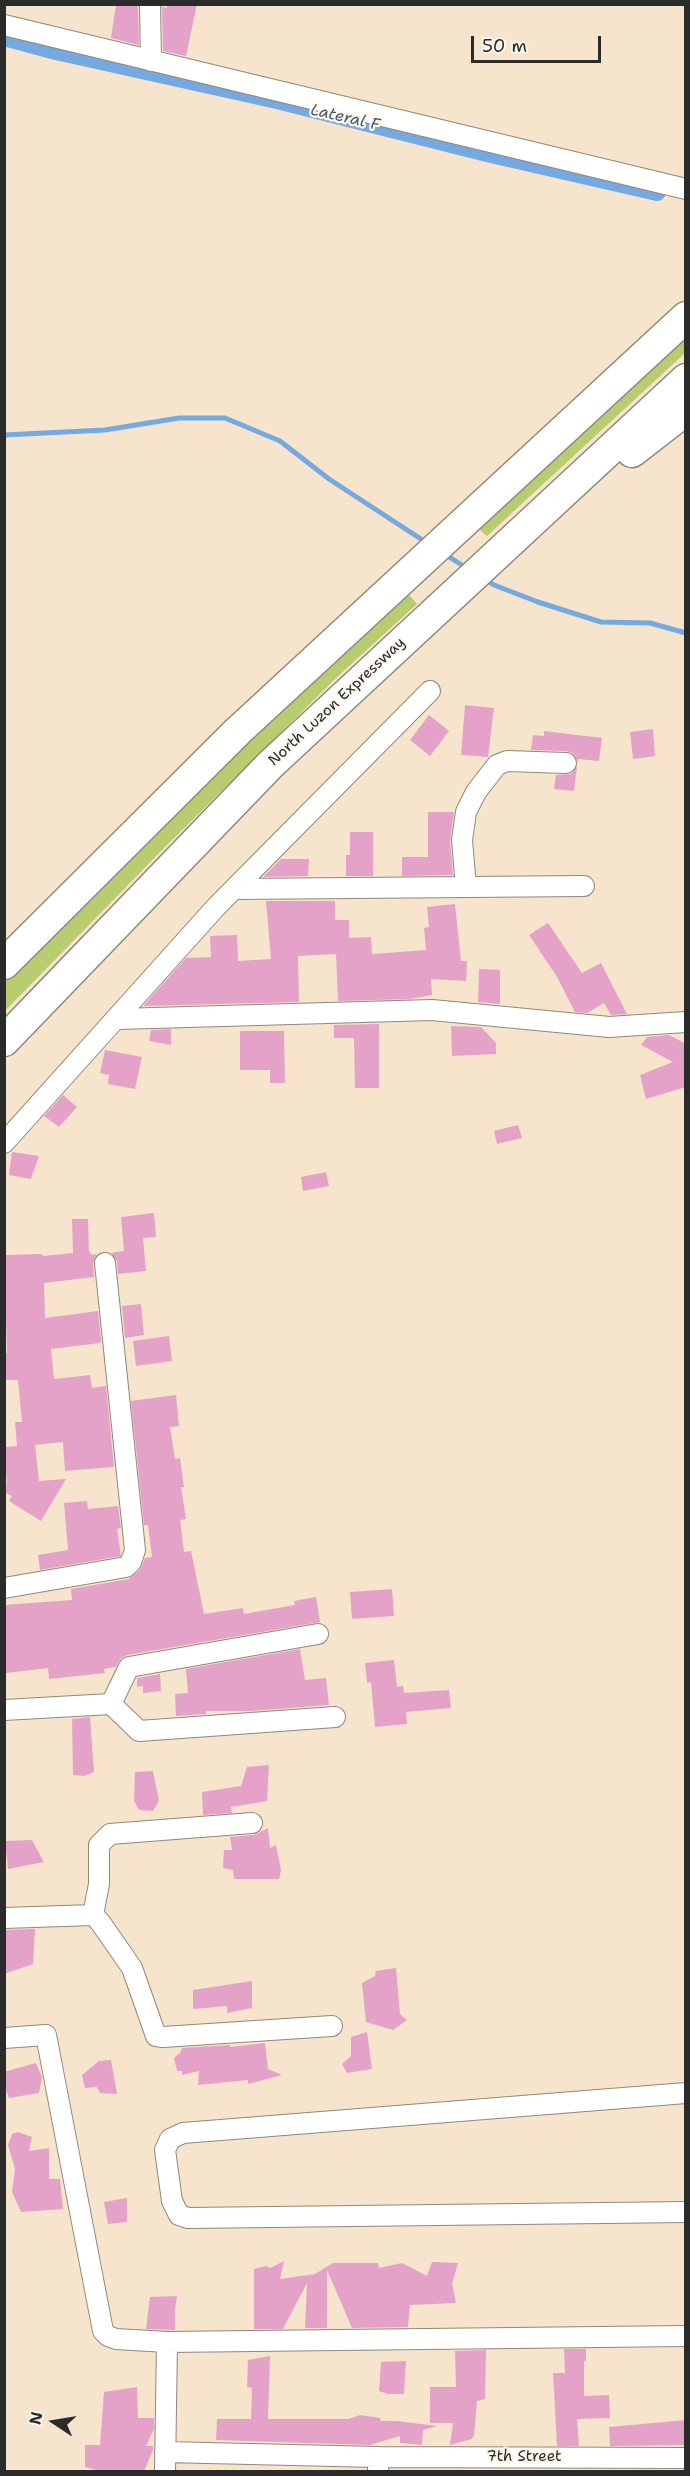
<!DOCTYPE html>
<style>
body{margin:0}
#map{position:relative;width:690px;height:2476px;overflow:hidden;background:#f6e4cc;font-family:"Shantell Sans",sans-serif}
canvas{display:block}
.frame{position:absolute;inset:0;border:6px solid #2b2b2b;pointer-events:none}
.north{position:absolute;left:24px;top:2392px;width:60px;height:60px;-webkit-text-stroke:4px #fbf7ec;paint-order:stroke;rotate:282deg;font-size:16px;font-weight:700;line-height:24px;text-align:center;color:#2b2b2b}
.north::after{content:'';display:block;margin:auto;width:21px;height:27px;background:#2b2b2b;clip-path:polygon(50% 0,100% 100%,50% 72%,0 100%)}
.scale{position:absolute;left:471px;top:36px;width:130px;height:27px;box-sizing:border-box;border:3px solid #2b2b2b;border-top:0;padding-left:8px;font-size:18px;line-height:21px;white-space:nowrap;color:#2b2b2b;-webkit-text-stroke:4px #fbf7ec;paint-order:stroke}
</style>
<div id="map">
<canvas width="690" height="2476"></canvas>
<div class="frame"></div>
<div class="north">N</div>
<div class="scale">50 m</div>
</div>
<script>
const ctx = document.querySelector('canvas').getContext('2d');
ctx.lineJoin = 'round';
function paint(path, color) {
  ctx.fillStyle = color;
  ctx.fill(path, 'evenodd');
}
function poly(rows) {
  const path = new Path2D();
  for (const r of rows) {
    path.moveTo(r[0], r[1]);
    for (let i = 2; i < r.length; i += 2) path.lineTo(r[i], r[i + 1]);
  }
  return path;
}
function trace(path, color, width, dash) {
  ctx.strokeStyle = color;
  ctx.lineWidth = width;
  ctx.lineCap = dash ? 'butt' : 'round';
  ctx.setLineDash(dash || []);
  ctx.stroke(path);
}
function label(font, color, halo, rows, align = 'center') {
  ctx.font = font + ' "Shantell Sans",sans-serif';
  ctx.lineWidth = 4.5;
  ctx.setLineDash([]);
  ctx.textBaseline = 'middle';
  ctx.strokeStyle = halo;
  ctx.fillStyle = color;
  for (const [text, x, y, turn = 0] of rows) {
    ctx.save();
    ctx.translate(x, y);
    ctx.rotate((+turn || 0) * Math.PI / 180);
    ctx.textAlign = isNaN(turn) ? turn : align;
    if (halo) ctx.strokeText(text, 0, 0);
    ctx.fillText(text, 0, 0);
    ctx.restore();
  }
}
paint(poly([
 [685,328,685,353,487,536,475,526],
 [404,589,417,604,336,678,166,846,5,1011,5,982,152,830]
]), '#b8cc70');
trace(poly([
 [4,435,105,430,179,418,225,418,280,441,329,479,427,543],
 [443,553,468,569],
 [483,578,494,585,538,602,601,622,650,623,686,633]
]), '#75a9e1', 5);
trace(poly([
 [4,37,56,51,277,100,487,153,657,192]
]), '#75a9e1', 18);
paint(poly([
 [167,4,197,4,186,56,163,51,162,7,167,8],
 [116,5,138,6,139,45,111,38],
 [465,705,494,708,488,757,461,755],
 [429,715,449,731,430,756,410,740],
 [653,729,655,756,633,759,630,732],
 [544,731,602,738,599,761,578,759,578,762,573,753,566,751,531,750,533,735,544,736],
 [577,766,574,791,554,789,556,775,571,774],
 [428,812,454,812,450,841,453,875,402,876,402,857,428,857],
 [350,832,373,832,373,876,346,876,346,855,350,855],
 [281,859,309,859,308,876,263,877],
 [266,901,335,901,335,920,349,920,349,938,371,937,372,954,426,950,424,928,429,927,427,907,455,904,461,961,467,961,466,981,431,979,432,995,410,999,338,1001,336,954,298,956,299,1002,143,1006,186,958,211,957,210,936,237,935,238,961,271,959],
 [548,923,582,973,601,963,627,1014,611,1015,604,1003,587,1013,575,1012,557,977,529,935],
 [479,969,500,970,500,1004,478,1002],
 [379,1024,379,1088,355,1088,354,1038,334,1038,334,1025],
 [451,1026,481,1027,496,1043,496,1054,452,1056],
 [171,1029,171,1045,149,1041,151,1030],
 [240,1031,284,1031,285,1083,270,1083,270,1070,240,1070],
 [669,1035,686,1044,686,1087,646,1099,640,1075,673,1062,641,1045,647,1037],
 [105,1050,142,1057,135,1089,108,1084,109,1075,100,1073],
 [63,1095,77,1107,59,1127,44,1116],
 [518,1125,522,1138,497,1144,494,1131],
 [12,1152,39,1156,31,1179,9,1175],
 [326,1172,329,1186,303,1191,301,1177],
 [154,1213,156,1237,143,1238,146,1271,118,1274,117,1261,111,1253,124,1251,121,1217],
 [72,1219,88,1219,89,1251,92,1255,97,1254,93,1264,94,1277,44,1283,45,1318,98,1311,101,1340,100,1343,51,1349,54,1379,90,1375,92,1388,106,1386,114,1467,65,1471,63,1442,35,1445,39,1481,66,1479,41,1521,9,1501,12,1496,4,1492,7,1483,4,1447,17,1446,15,1422,22,1422,18,1380,4,1380,4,1353,7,1353,4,1255,42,1254,43,1256,73,1253],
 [141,1304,144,1335,125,1338,122,1306],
 [169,1336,172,1361,136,1366,133,1341],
 [176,1395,179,1426,170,1427,175,1459,180,1458,184,1487,181,1487,186,1519,180,1520,184,1552,191,1551,204,1614,243,1608,244,1614,295,1605,294,1601,316,1597,320,1622,127,1655,121,1658,116,1667,104,1669,105,1673,49,1679,48,1668,6,1673,4,1605,72,1600,71,1589,129,1579,140,1570,145,1558,152,1557,148,1525,144,1525,131,1401],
 [87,1501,88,1509,118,1506,121,1528,117,1529,121,1556,40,1570,38,1555,68,1550,64,1503],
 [392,1589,394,1616,352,1619,350,1592],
 [300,1649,305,1680,326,1678,329,1705,251,1711,206,1711,206,1714,176,1716,175,1694,188,1693,186,1669],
 [394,1660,397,1687,403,1686,404,1693,449,1690,451,1708,406,1712,407,1724,375,1727,371,1682,367,1683,365,1663],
 [160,1674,161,1691,143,1693,143,1686,137,1687,137,1678],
 [90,1717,94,1772,84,1776,73,1775,72,1719],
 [269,1765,267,1801,231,1807,232,1813,203,1815,202,1792,241,1786,247,1767],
 [153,1771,159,1801,153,1811,139,1810,134,1801,135,1772],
 [268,1828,270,1848,276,1845,281,1870,279,1879,234,1879,233,1870,223,1868,224,1850,232,1850,230,1837,254,1835],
 [32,1840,44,1862,8,1869,5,1841],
 [35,1929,33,1964,4,1974,4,1930],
 [396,1968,400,2014,407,2020,393,2030,366,2022,362,1983,375,1976,376,1971],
 [252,1981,252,2008,227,2013,227,2006,193,2009,193,1990],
 [367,2032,372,2069,347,2073,342,2064,351,2056,351,2037],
 [265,2043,268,2069,282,2075,248,2084,248,2080,198,2085,199,2071,182,2075,182,2071,177,2071,174,2058,180,2053,182,2048,230,2045,230,2047],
 [111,2060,117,2094,100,2093,97,2087,85,2088,82,2075,99,2061],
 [36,2063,42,2077,39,2093,9,2098,4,2085,4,2072],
 [18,2132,32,2137,29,2151,49,2148,49,2179,60,2179,63,2209,21,2212,12,2192,15,2169,8,2145,12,2134],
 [127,2198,127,2222,108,2224,104,2202],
 [284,2261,280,2279,315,2274,333,2263,378,2263,379,2268,402,2263,427,2276,432,2262,458,2263,452,2284,456,2303,410,2305,408,2327,352,2328,327,2270,327,2328,305,2328,307,2283,283,2329,254,2329,254,2269,266,2266,270,2268],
 [177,2296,175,2310,175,2330,146,2329,150,2297],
 [564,2349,586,2349,586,2361,584,2361,584,2396,609,2395,610,2418,577,2419,579,2446,557,2446,553,2373,565,2373],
 [486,2350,485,2399,477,2401,474,2435,472,2439,450,2445,453,2423,430,2423,430,2387,456,2387,455,2351],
 [270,2356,268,2419,349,2419,360,2415,380,2418,381,2421,397,2421,437,2426,423,2430,422,2445,400,2443,400,2436,370,2445,216,2440,217,2419,251,2419,252,2388,247,2387,248,2360],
 [406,2361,404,2394,388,2394,379,2391,381,2362],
 [137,2387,138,2418,154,2418,154,2429,146,2446,153,2446,153,2450,144,2471,103,2472,85,2467,85,2445,100,2445,104,2392],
 [686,2420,686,2445,610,2446,609,2427]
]), '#e5a2c9');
const minor = poly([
 [150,4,151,61],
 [4,25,686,189],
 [466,887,462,840,466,812,476,792,497,765,507,761,566,763],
 [234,889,584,886],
 [118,1019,432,1010,609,1027,686,1022],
 [4,1143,216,907,430,691],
 [4,1588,126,1567,131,1562,135,1550,105,1263],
 [111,1704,129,1667,318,1634],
 [4,1710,111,1704,139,1731,335,1717],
 [93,1915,99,1884,99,1845,110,1834,252,1823],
 [4,1918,93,1915,100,1922,132,1968,156,2036,163,2037,332,2026],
 [4,2038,46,2035,103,2331,108,2336,116,2339,167,2342,686,2336],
 [686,2093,183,2133,170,2139,165,2150,172,2201,179,2215,188,2218,686,2212],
 [165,2452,378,2457],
 [165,2472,167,2342],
 [378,2472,378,2457,686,2458]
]);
const highway = poly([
 [632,452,686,410],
 [4,964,238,731,686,317],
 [4,1041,270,765,686,379]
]);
trace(minor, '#90887c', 22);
trace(highway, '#90887c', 33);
trace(minor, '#fff', 20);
trace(highway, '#fff', 30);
label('15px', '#2b2b2b', '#fbf7ec', [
 ["North Luzon Expressway",337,702,-43],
 ["7th Street",524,2457]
]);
label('italic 16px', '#45576b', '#fbf7ec', [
 ["Lateral F",345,118,13]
]);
</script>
